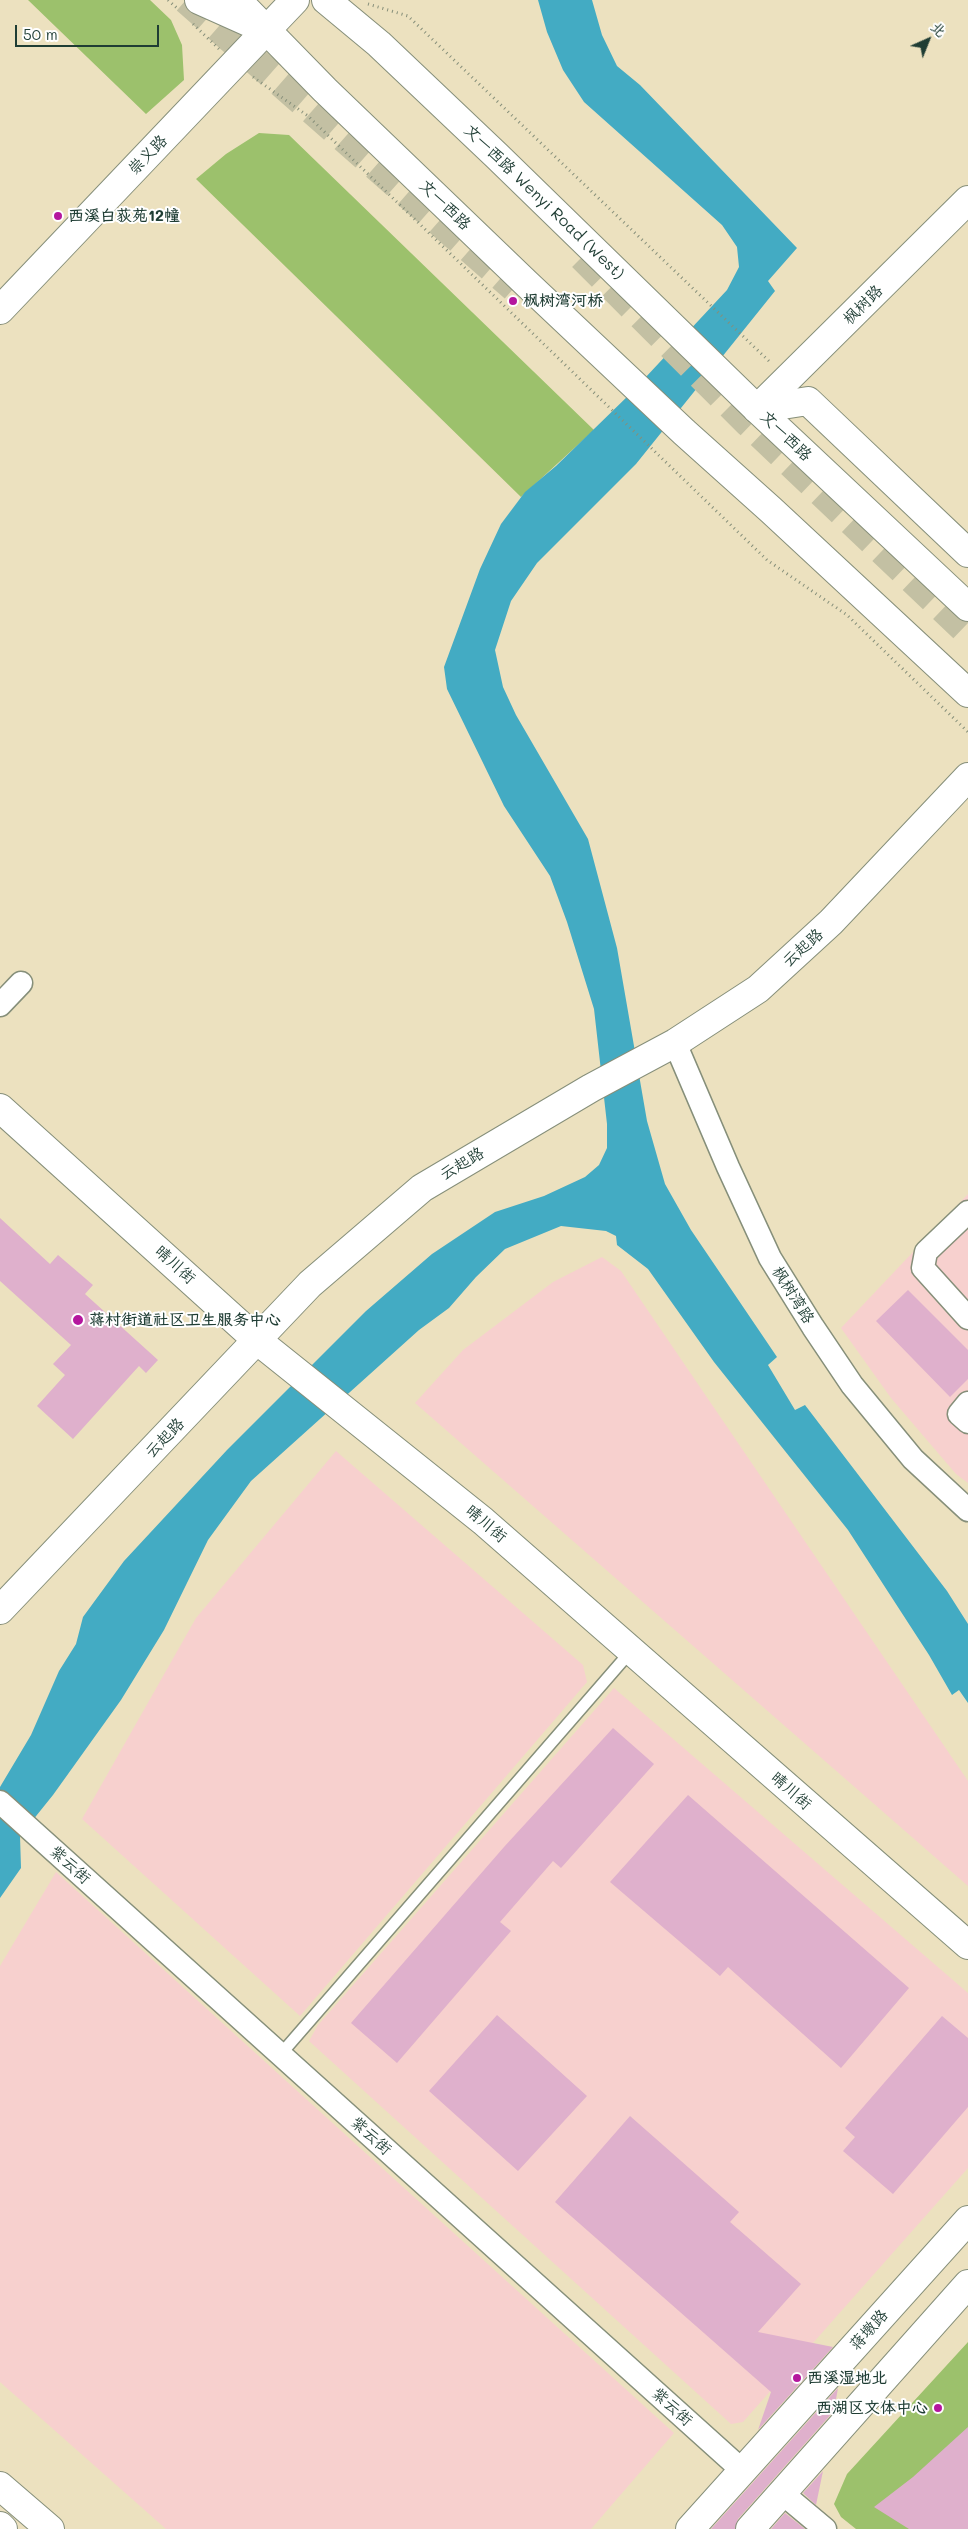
<!DOCTYPE html>
<meta charset="utf-8">
<style>
body{margin:0}
#map{position:relative;width:968px;height:2529px;overflow:hidden;background:#ece1bf;font-family:Mali,"LXGW WenKai TC",sans-serif}
canvas{display:block}
.north{position:absolute;left:903px;top:15px;width:50px;height:50px;-webkit-text-stroke:4px #fff;paint-order:stroke;rotate:44deg;font-size:14px;font-weight:700;line-height:20px;text-align:center;color:#1f3d34}
.north::after{content:'';display:block;margin:auto;width:18px;height:22px;background:#1f3d34;clip-path:polygon(50% 0,100% 100%,50% 72%,0 100%)}
.scale{position:absolute;left:15px;top:25px;width:144px;height:22px;box-sizing:border-box;border:2px solid #1f3d34;border-top:0;padding-left:6px;font-size:15px;line-height:18px;white-space:nowrap;color:#1f3d34;-webkit-text-stroke:4px #fff;paint-order:stroke}
</style>
<div id="map">
<canvas width="968" height="2529"></canvas>
<div class="north">北</div>
<div class="scale">50 m</div>
</div>
<script>
const ctx = document.querySelector('canvas').getContext('2d');
ctx.lineJoin = 'round';
function paint(path, color) {
  ctx.fillStyle = color;
  ctx.fill(path, 'evenodd');
}
function poly(rows) {
  const path = new Path2D();
  for (const r of rows) {
    path.moveTo(r[0], r[1]);
    for (let i = 2; i < r.length; i += 2) path.lineTo(r[i], r[i + 1]);
  }
  return path;
}
function trace(path, color, width, dash) {
  ctx.strokeStyle = color;
  ctx.lineWidth = width;
  ctx.lineCap = dash ? 'butt' : 'round';
  ctx.setLineDash(dash || []);
  ctx.stroke(path);
}
function label(font, color, halo, rows, align = 'center') {
  ctx.font = font + ' Mali,"LXGW WenKai TC",sans-serif';
  ctx.lineWidth = 4;
  ctx.setLineDash([]);
  ctx.textBaseline = 'middle';
  ctx.strokeStyle = halo;
  ctx.fillStyle = color;
  for (const [text, x, y, turn = 0] of rows) {
    ctx.save();
    ctx.translate(x, y);
    ctx.rotate((+turn || 0) * Math.PI / 180);
    ctx.textAlign = isNaN(turn) ? turn : align;
    if (halo) ctx.strokeText(text, 0, 0);
    ctx.fillText(text, 0, 0);
    ctx.restore();
  }
}
paint(poly([
 [968,1194,968,1483,956,1474,891,1398,841,1328],
 [602,1257,621,1271,968,1781,968,1886,415,1403,463,1350,553,1282],
 [336,1451,583,1665,587,1682,300,2016,82,1819,196,1618],
 [614,1688,968,1993,968,2168,743,2422,731,2424,309,2041,318,2025],
 [56,1872,674,2433,591,2529,166,2529,0,2382,0,1966]
]), '#f7d0ce');
paint(poly([
 [28,0,150,0,171,20,182,45,184,80,146,114],
 [259,133,289,135,594,430,521,497,196,179,226,154],
 [968,2342,968,2529,856,2529,841,2517,834,2504,847,2474]
]), '#9cc16c');
paint(poly([
 [538,0,592,0,602,35,617,66,640,85,797,248,768,281,775,291,636,464,537,563,511,601,495,650,503,687,516,715,588,839,617,948,647,1121,665,1184,691,1230,777,1357,768,1365,795,1410,805,1405,947,1591,968,1624,968,1703,959,1690,952,1695,929,1655,848,1530,714,1362,648,1269,617,1245,616,1236,606,1231,561,1226,505,1249,476,1277,449,1308,419,1330,251,1481,208,1540,164,1630,121,1700,53,1795,20,1836,21,1868,0,1898,0,1787,31,1735,59,1671,76,1644,83,1617,124,1561,227,1450,366,1311,432,1254,495,1212,544,1196,585,1177,599,1165,607,1148,607,1124,594,1009,567,922,550,876,504,806,447,689,444,667,480,569,501,524,525,492,556,466,631,393,727,290,739,267,737,247,722,225,584,102,563,70,547,32]
]), '#43abc3');
paint(poly([
 [0,1218,50,1264,58,1255,93,1285,85,1294,158,1360,146,1373,139,1366,73,1439,37,1406,65,1375,53,1364,71,1345,0,1281],
 [908,1290,968,1350,968,1379,950,1397,876,1321],
 [613,1728,654,1764,561,1868,553,1861,500,1922,511,1931,397,2063,351,2023,504,1847],
 [688,1795,909,1988,841,2068,728,1967,720,1976,610,1882],
 [497,2015,587,2096,518,2171,429,2091],
 [942,2016,968,2038,968,2107,893,2194,843,2151,855,2137,845,2128],
 [630,2116,739,2212,730,2222,801,2284,758,2332,833,2347,758,2430,771,2392,555,2202],
 [838,2388,834,2411,738,2519,735,2529,711,2529],
 [968,2427,968,2529,909,2529,874,2507,913,2477],
 [823,2471,816,2505,803,2493],
 [785,2513,805,2529,771,2529]
]), '#dfb0cc');
trace(poly([
 [186,0,514,288],
 [582,257,748,423,968,633]
]), '#c3c0a3', 28, [28, 14]);
const service = poly([
 [280,2055,631,1651]
]);
const minor = poly([
 [0,1005,21,983],
 [675,1043,728,1167,770,1258,813,1327,852,1385,913,1459,968,1510],
 [968,1212,926,1252,923,1268,968,1318],
 [968,1403,959,1414,968,1422],
 [0,1802,743,2471],
 [782,2493,825,2529]
]);
const tertiary = poly([
 [0,310,295,0],
 [757,409,968,200],
 [0,1108,258,1341,483,1521,968,1945],
 [0,1610,310,1284,422,1188,591,1088,675,1043,758,989,831,922,968,777]
]);
const secondary = poly([
 [199,0,266,30],
 [757,409,808,401,968,553],
 [0,2486,50,2529],
 [0,2526,3,2529],
 [690,2529,968,2220],
 [750,2529,968,2284]
]);
const primary = poly([
 [237,0,325,90,526,283,684,432,771,510,968,693],
 [326,0,379,44,497,156,757,409,968,607]
]);
trace(service, '#868f7a', 14);
trace(minor, '#868f7a', 25);
trace(tertiary, '#868f7a', 30);
trace(secondary, '#868f7a', 30);
trace(primary, '#868f7a', 30);
trace(poly([
 [168,0,178,9],
 [368,4,408,16,771,363],
 [193,24,219,49],
 [253,77,308,116,767,560,847,615,968,732]
]), '#868f7a', 3, [1, 4]);
trace(service, '#fff', 11);
trace(minor, '#fff', 22);
trace(tertiary, '#fff', 28);
trace(secondary, '#fff', 28);
trace(primary, '#fff', 28);
for (const [x, y, r, color] of [
 [58,216,5,"#b5179e"],
 [513,301,5,"#b5179e"],
 [78,1320,6,"#b5179e"],
 [797,2378,5,"#b5179e"],
 [938,2408,5,"#b5179e"]
]) {
  const dot = new Path2D();
  dot.arc(x, y, r, 0, 2 * Math.PI);
  ctx.fillStyle = color;
  ctx.fill(dot);
  trace(dot, '#fff', 2);
}
label('16px', '#1f3d34', '#fff', [
 ["崇义路",148,155,-46],
 ["文一西路 Wenyi Road (West)",544,202,44],
 ["文一西路",445,205,44],
 ["枫树路",863,305,-45],
 ["文一西路",786,436,44],
 ["云起路",803,948,-42],
 ["云起路",462,1164,-31],
 ["晴川街",175,1265,42],
 ["枫树湾路",793,1295,58],
 ["云起路",165,1438,-46],
 ["晴川街",486,1524,40],
 ["晴川街",791,1791,41],
 ["紫云街",70,1865,42],
 ["紫云街",371,2136,42],
 ["蒋墩路",869,2330,-48],
 ["紫云街",672,2407,42]
]);
label('bold 16px', '#1f3d34', '#fff', [
 ["西溪白荻苑12幢",68,216],
 ["枫树湾河桥",523,301],
 ["蒋村街道社区卫生服务中心",89,1320],
 ["西溪湿地北",807,2378],
 ["西湖区文体中心",928,2408,"right"]
], 'left');
</script>
